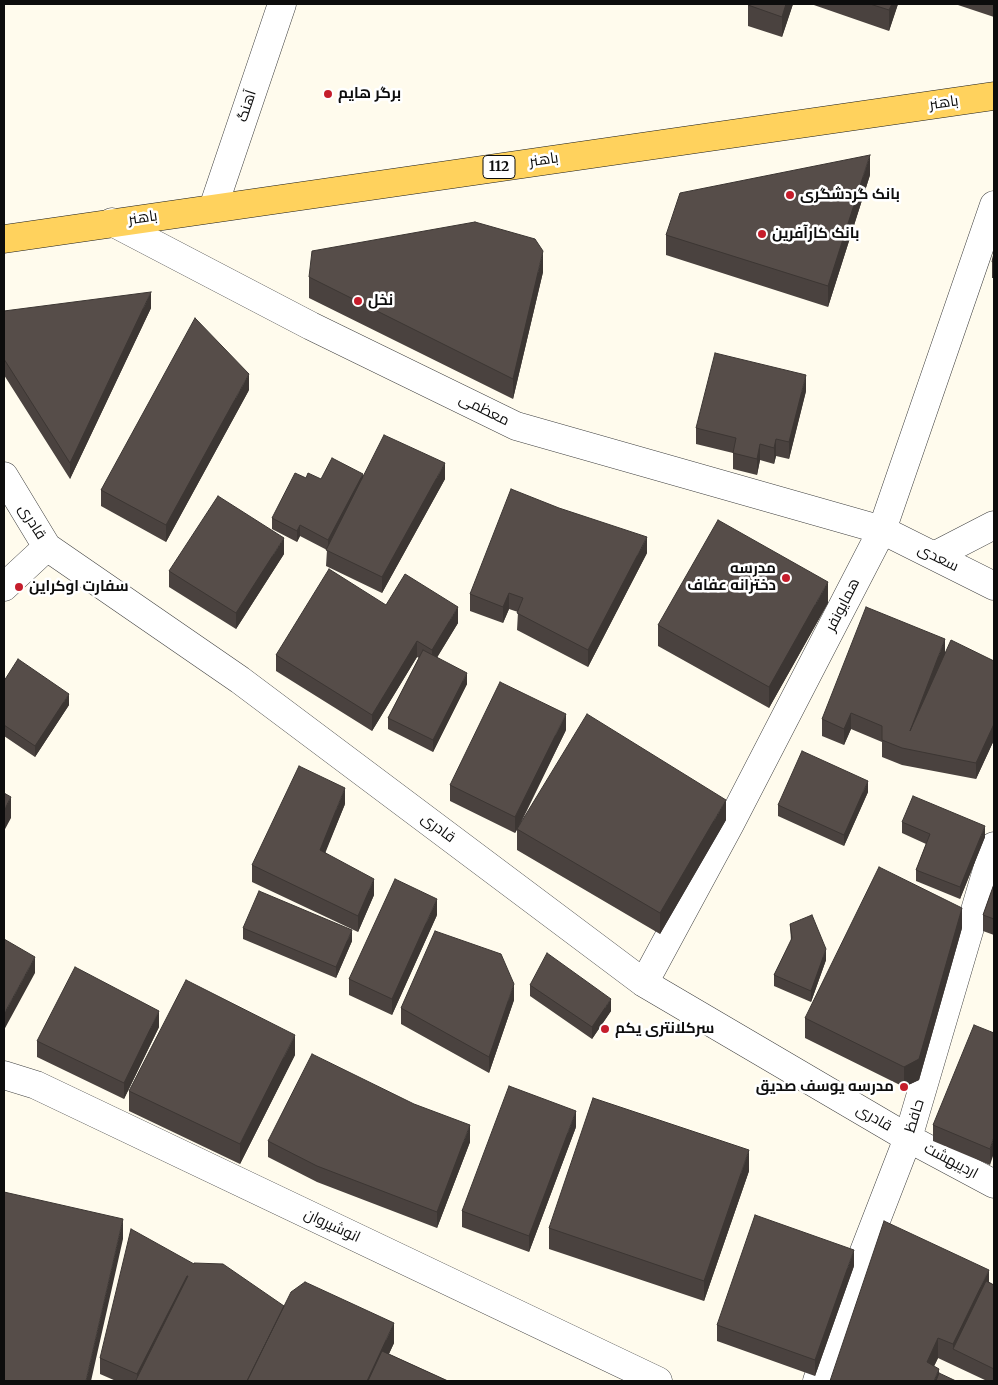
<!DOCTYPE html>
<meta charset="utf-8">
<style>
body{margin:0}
#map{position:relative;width:998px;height:1385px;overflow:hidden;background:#fffbed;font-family:Merriweather,serif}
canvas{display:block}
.frame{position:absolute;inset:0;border:5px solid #0d0d0d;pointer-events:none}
</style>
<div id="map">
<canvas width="998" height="1385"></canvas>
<div class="frame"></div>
</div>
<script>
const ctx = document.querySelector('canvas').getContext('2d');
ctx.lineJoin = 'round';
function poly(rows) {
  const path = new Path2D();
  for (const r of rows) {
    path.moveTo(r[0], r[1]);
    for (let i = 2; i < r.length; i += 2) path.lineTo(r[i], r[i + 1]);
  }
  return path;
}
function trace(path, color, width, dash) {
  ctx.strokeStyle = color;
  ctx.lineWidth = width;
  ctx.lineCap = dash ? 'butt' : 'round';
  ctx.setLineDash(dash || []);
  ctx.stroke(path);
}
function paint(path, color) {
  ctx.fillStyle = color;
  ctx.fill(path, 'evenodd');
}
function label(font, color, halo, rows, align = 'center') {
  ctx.font = font + ' Merriweather,Cairo,serif';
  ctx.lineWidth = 5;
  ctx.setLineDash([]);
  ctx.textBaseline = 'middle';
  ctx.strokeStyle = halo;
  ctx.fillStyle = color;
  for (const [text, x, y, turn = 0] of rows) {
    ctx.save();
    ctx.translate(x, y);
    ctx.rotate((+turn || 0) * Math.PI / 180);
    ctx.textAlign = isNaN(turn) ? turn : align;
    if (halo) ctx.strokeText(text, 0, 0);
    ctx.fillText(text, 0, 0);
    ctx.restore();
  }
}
const minor = poly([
 [213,208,282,4],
 [112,222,311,326,516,426,882,530,994,586],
 [4,476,47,547,240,680,644,983,908,1138,994,1184],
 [934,556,994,525],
 [4,587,47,547],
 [644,983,730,824,882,530,994,205],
 [4,1075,36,1085,658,1381],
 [817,1381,858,1267,908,1138,994,846]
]);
const primary = poly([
 [4,239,994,96]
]);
trace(minor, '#404040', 29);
trace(primary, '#1e1e1e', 29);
trace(minor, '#fff', 28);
trace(primary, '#ffd25d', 28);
paint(poly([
 [748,4,793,4,782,37,748,26],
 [811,4,898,4,889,31],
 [955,4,994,4,994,17],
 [870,175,828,307,666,255,666,235],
 [994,253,994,278,992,278,992,262],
 [543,272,513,399,309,298,309,277],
 [151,308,70,479,4,375,4,311],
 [249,390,166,542,101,506,101,490],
 [806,391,789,459,776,456,774,464,760,460,757,475,733,469,733,453,696,444,696,428],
 [363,477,445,479,382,593,326,566,327,550,300,536,297,542,272,529,272,518,306,478,321,479],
 [647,553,588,667,517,630,518,612,509,609,503,623,470,611,470,594],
 [284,554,236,629,169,587,169,571],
 [828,603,769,708,658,646,658,625],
 [386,605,458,623,437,657,467,684,433,752,388,729,388,718,419,658,417,657,372,731,276,671,276,655],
 [945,652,994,661,994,740,976,779,902,765,882,757,882,742,851,729,844,745,822,736,822,719],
 [4,681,69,705,35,757,4,736],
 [566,730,518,829,726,820,660,934,517,850,517,830,515,833,450,801,450,785],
 [868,792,844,846,778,816,778,805],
 [345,804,325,852,374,895,358,932,252,882,252,865],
 [902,822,985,837,960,899,916,881,916,870,926,844,902,833],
 [994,884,994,935,983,931,983,915],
 [437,915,392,1015,349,995,349,979],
 [790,924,826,960,811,1002,774,986,774,975,791,941],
 [243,928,352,941,336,978,243,939],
 [962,928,919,1080,904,1087,805,1038,805,1018],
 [530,985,611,1011,592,1039,530,996],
 [514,1000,489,1073,401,1024,401,1008],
 [159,1027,124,1099,37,1057,37,1041],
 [994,1033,990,1165,933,1141,933,1125],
 [295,1055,240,1164,129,1111,129,1091],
 [576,1127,529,1252,462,1227,462,1211],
 [268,1141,470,1142,437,1228,317,1182,268,1157],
 [749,1171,704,1301,549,1249,549,1228],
 [194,1264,284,1306,394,1343,389,1354,448,1381,116,1381,100,1374,100,1358],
 [854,1266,815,1376,717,1341,717,1325],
 [989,1282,994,1285,994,1381,987,1381,938,1358,934,1366,830,1381]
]), '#4a423f');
paint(poly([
 [786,4,793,4,782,37,782,17],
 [892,4,898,4,889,31,889,10],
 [870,155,870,175,828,307,828,286],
 [543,251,543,272,513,399,513,379],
 [151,292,151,308,70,479,70,463],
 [249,374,249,390,166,542,166,525],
 [806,375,806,391,789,459,789,442],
 [776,439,776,456,774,464,774,448],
 [760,444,760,460,757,475,757,459],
 [445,463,445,479,382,593,382,577],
 [363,474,363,485,328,551,328,540],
 [300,525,300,536,297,542,297,531],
 [647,537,647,553,588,667,588,650],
 [284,538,284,554,236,629,236,613],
 [828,582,828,603,769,708,769,687],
 [509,593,509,609,503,623,503,607],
 [458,607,458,623,432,666,432,650],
 [945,639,945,655,910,731],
 [417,641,417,657,372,731,372,715],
 [467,673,467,684,433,752,433,740],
 [69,694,69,705,35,757,35,746],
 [851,713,851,729,844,745,844,729],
 [566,714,566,730,515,833,515,817],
 [994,724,994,740,976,779,976,763],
 [868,781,868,792,844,846,844,835],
 [345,788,345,804,320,866,320,850],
 [11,797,11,818,4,831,4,810],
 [726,800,726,820,660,934,660,913],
 [985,826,985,837,960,899,960,887],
 [374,879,374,895,358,932,358,916],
 [437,899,437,915,392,1015,392,999],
 [962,908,962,928,919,1080,904,1087,904,1067],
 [352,930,352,941,336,978,336,967],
 [826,949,826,960,811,1002,811,991],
 [35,957,35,973,4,1030,4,1014],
 [514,984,514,1000,489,1073,489,1057],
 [611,999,611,1011,592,1039,592,1027],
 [159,1011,159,1027,124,1099,124,1083],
 [295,1035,295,1055,240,1164,240,1144],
 [576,1111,576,1127,529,1252,529,1236],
 [470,1125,470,1142,437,1228,437,1212],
 [994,1137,994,1153,990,1165,990,1149],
 [749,1150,749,1171,704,1301,704,1281],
 [123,1219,123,1239,91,1381,86,1381],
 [854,1250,854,1266,815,1376,815,1360],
 [989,1270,989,1290,953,1349,953,1344],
 [187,1276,187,1292,137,1381,137,1374],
 [394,1323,394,1343,376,1381,367,1381],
 [938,1338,938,1358,927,1381,927,1362],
 [939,1369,939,1381,934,1381]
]), '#3c3633');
const building = poly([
 [748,4,786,4,782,17,748,5,748,4],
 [870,4,892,4,889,10,870,4],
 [870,155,828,286,666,235,680,193,870,155],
 [475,222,535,239,543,251,513,379,309,277,312,251,475,222],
 [994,253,994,262,992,262,994,253],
 [151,292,70,463,4,359,4,311,151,292],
 [195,318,249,374,166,525,101,490,195,318],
 [715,353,806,375,789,442,776,439,774,448,760,444,757,459,733,453,736,438,696,428,715,353],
 [384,435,445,463,382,577,326,550,384,435],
 [332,458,363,474,328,540,300,525,297,531,272,518,295,473,306,478,308,473,321,479,332,458],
 [511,489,559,508,647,537,588,650,517,613,523,598,509,593,503,607,470,594,511,489],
 [218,496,284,538,236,613,169,571,218,496],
 [718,520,828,582,769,687,658,625,718,520],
 [329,569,386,605,405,574,458,607,432,650,417,641,372,715,276,655,329,569],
 [866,607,945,639,910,731,951,640,994,661,994,724,976,763,902,748,882,740,882,726,851,713,844,729,822,719,866,607],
 [423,650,467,673,433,740,388,718,423,650],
 [18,659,69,694,35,746,4,725,4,681,18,659],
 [500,682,566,714,515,817,450,785,500,682],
 [587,714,726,800,660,913,517,829,587,714],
 [802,751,868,781,844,835,778,805,802,751],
 [299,766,345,788,320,850,374,879,358,916,252,865,299,766],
 [4,793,11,797,4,810,4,793],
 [913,796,985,826,960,887,916,870,930,834,902,822,913,796],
 [879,867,962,908,919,1059,904,1067,805,1018,879,867],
 [395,879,437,899,392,999,349,979,395,879],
 [994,884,994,919,983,915,994,884],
 [259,891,352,930,336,967,243,928,259,891],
 [812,915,826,949,811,991,774,975,792,938,790,924,812,915],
 [435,931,501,954,514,984,489,1057,401,1008,435,931],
 [4,939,35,957,4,1014,4,939],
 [547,953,611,999,592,1027,530,985,547,953],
 [75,967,159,1011,124,1083,37,1041,75,967],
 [186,980,295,1035,240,1144,129,1091,186,980],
 [974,1025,994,1033,994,1137,990,1149,933,1125,974,1025],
 [312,1054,414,1104,470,1125,437,1212,317,1166,268,1141,312,1054],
 [509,1086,576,1111,529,1236,462,1211,509,1086],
 [593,1098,749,1150,704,1281,549,1228,593,1098],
 [4,1192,123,1219,86,1381,4,1381,4,1192],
 [755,1215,854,1250,815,1360,717,1325,755,1215],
 [884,1221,989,1270,953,1344,938,1338,927,1362,939,1369,934,1381,830,1381,884,1221],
 [131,1229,194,1264,194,1263,223,1264,284,1306,247,1381,138,1381,136,1380,188,1276,187,1276,137,1374,100,1358,131,1229],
 [986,1281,994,1285,994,1369,953,1349,986,1281],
 [305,1282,394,1323,367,1381,247,1381,291,1292,305,1282],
 [382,1351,448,1381,368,1381,382,1351],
 [939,1373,956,1381,936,1381,939,1373]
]);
paint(building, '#564d49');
trace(building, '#3c3633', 1);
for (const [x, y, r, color] of [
 [328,94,5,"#c51d2b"],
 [790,195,5,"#c51d2b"],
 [762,234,5,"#c51d2b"],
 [358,301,5,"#c51d2b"],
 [786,578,5,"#c51d2b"],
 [19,587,5,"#c51d2b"],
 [605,1029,5,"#c51d2b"],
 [904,1087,5,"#c51d2b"]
]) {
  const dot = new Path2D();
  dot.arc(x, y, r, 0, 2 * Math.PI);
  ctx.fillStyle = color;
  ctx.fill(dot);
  trace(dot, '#fff', 2);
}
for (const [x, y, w] of [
 [499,167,32]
]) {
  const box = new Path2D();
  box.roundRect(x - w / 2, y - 11.5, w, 23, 4);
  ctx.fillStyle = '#fff';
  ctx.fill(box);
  trace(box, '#0d0d0d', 1);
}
label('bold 14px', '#0d0d0d', null, [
 ["112",499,167]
]);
label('bold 15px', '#0d0d0d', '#fff', [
 ["برگر هایم",338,94],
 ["بانک گردشگری",800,195],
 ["بانک کارآفرین",772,234],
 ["نخل",368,301],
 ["مدرسه",776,569,"right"],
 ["دخترانه عفاف",776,586,"right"],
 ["سفارت اوکراین",29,587],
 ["سرکلانتری یکم",615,1029],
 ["مدرسه یوسف صدیق",894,1087,"right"]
], 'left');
label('15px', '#0d0d0d', '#fff', [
 ["باهنر",944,103,-8],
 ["آهنگ",247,106,-72],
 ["باهنر",544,160,-8],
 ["باهنر",143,218,-8],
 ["معظمی",484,410,26],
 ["قادری",32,522,58],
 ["سعدی",938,558,26],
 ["همایونفر",843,605,-63],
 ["قادری",438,828,37],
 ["حافظ",915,1116,-73],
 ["قادری",874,1118,30],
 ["اردیبهشت",951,1161,28],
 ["انوشیروان",332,1226,25]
]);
</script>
